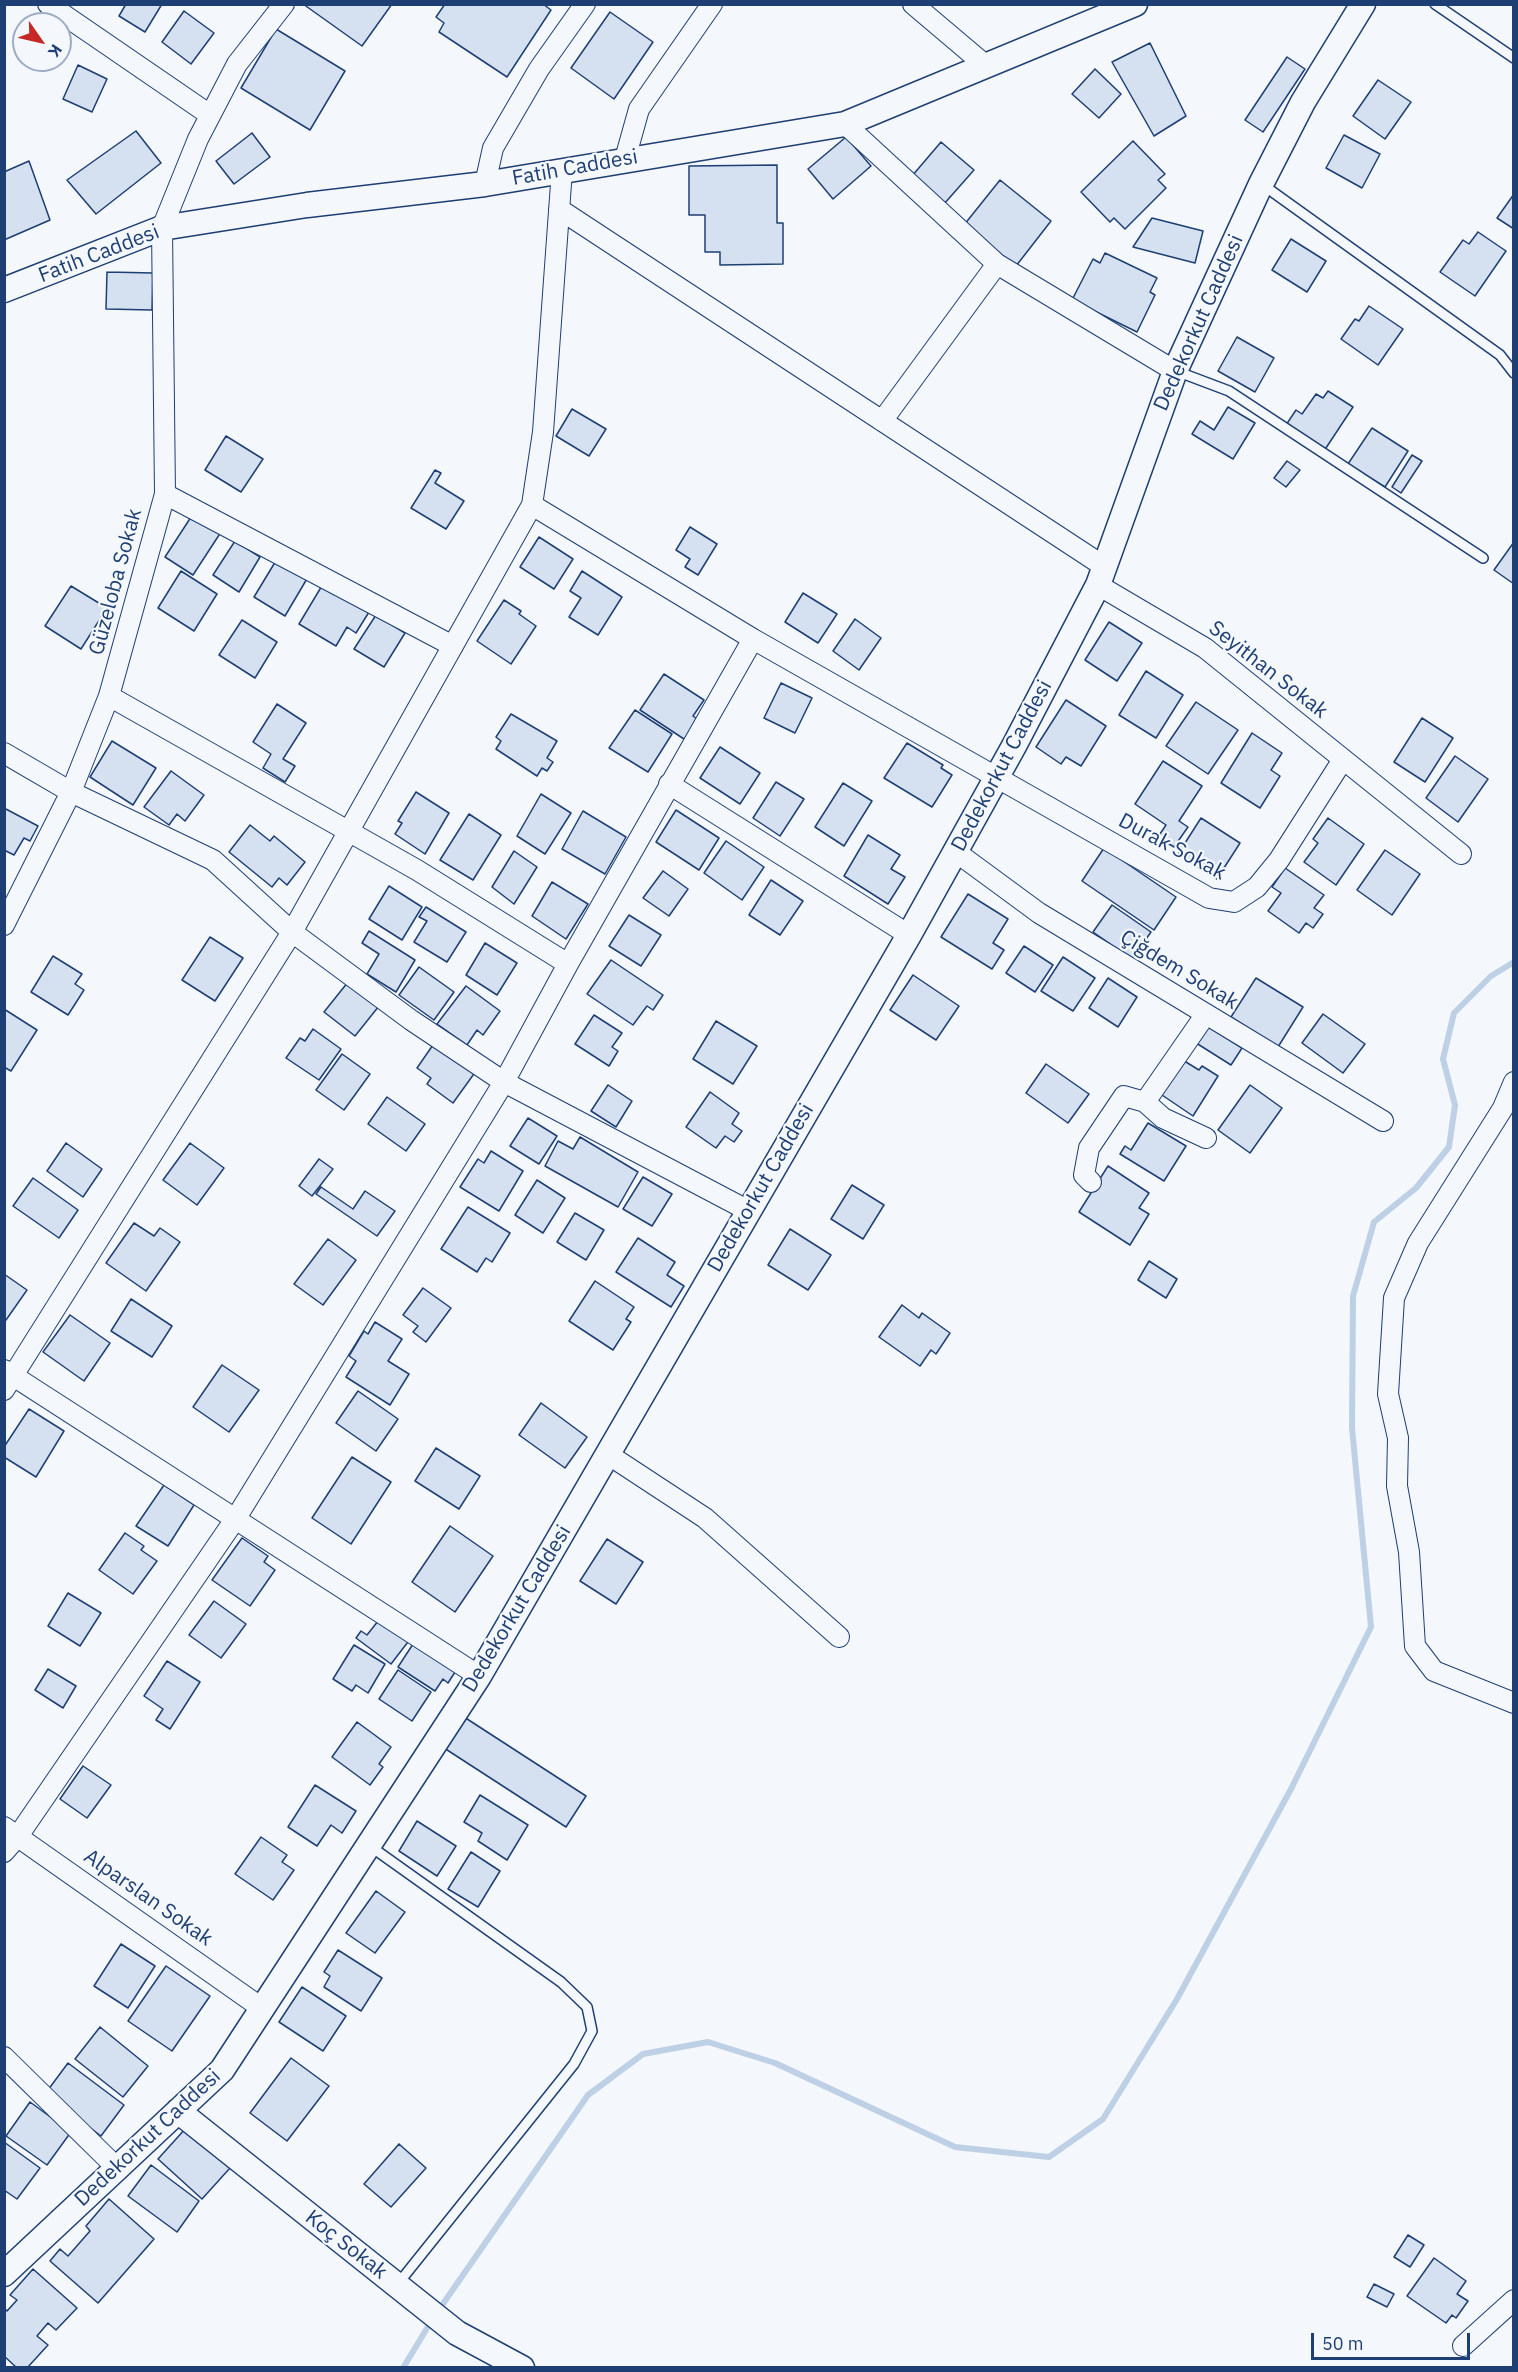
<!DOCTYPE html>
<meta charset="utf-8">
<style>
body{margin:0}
#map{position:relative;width:1518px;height:2372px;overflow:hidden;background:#f4f7fb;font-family:"IBM Plex Sans",sans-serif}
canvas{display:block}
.frame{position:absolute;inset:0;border:6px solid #1d3f73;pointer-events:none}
.north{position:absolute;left:12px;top:12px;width:60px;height:60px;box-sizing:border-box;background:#f4f7fb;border:2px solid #9eadc5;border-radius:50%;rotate:124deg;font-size:16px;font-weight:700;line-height:24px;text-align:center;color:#1d3f73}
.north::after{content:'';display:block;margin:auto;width:21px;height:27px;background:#c62828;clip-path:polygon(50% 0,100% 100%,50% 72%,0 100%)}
.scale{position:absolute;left:1311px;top:2333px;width:159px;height:27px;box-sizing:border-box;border:3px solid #1d3f73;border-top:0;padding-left:8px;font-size:18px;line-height:21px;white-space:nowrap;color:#1d3f73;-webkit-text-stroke:4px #f4f7fb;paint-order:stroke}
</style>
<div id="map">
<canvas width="1518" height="2372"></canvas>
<div class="frame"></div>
<div class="north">K</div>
<div class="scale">50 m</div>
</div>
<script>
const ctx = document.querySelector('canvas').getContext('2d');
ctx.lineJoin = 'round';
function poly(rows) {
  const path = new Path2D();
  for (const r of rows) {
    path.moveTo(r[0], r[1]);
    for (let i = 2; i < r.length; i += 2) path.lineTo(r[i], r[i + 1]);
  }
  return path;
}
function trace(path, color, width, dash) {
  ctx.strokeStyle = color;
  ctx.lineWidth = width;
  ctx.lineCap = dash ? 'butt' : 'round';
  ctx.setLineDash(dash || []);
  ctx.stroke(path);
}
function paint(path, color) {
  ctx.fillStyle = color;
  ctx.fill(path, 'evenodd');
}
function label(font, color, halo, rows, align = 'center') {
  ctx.font = font + ' "IBM Plex Sans",sans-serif';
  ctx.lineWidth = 4.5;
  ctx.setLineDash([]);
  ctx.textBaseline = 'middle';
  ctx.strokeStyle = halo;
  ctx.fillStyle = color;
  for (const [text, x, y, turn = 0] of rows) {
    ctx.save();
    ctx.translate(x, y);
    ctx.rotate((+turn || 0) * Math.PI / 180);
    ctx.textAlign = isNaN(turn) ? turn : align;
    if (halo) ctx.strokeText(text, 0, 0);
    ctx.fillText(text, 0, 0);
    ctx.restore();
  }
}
trace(poly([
 [438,2311,588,2095,643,2054,708,2042,775,2063,955,2147,1049,2157,1103,2119,1177,1999,1291,1789,1371,1627,1352,1428,1353,1296,1374,1222,1416,1188,1449,1147,1455,1105,1443,1059,1454,1013,1491,976,1514,962],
 [403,2368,432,2320]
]), '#bed0e5', 6);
const building = poly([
 [126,4,162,4,145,32,119,16,126,4],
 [303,4,392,4,362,46,303,4],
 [445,4,543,4,551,10,507,77,439,32,444,23,436,17,445,4],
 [184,11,214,33,191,64,162,42,184,11],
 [610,12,653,42,614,99,571,68,610,12],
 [276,29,345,71,310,130,241,88,276,29],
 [1150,43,1186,116,1154,136,1112,62,1150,43],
 [1287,57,1305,69,1263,132,1245,120,1287,57],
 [78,65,107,79,92,112,63,99,78,65],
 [1095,69,1121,94,1099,118,1072,94,1095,69],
 [1378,80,1411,102,1385,139,1353,116,1378,80],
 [136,131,161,163,96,214,67,180,136,131],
 [252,133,270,157,234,184,216,161,252,133],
 [1344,135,1380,154,1362,188,1326,168,1344,135],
 [846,137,871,166,833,199,808,169,846,137],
 [1133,141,1165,174,1158,180,1166,188,1125,229,1114,218,1110,222,1081,192,1133,141],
 [941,142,974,170,944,204,912,176,941,142],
 [29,161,50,220,4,240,4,172,29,161],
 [777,165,777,223,783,223,783,264,720,265,720,252,705,252,705,215,689,215,689,166,777,165],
 [1000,180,1051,221,1016,266,964,225,1000,180],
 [1514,194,1514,229,1497,218,1514,194],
 [1152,218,1203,231,1195,263,1133,247,1152,218],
 [1478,232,1506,251,1475,296,1440,272,1463,240,1469,244,1478,232],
 [1291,239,1326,261,1307,292,1272,270,1291,239],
 [1105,253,1157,278,1150,292,1155,295,1137,332,1072,300,1093,259,1100,263,1105,253],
 [107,272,153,273,152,310,106,309,107,272],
 [1369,306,1403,329,1378,365,1341,339,1355,319,1359,321,1369,306],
 [1237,337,1274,358,1255,392,1218,371,1237,337],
 [1328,391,1353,407,1324,451,1286,425,1296,410,1302,414,1316,394,1323,398,1328,391],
 [1228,407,1255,423,1233,459,1192,434,1200,421,1214,430,1228,407],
 [572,409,606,429,589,456,556,436,572,409],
 [1372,428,1408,451,1385,487,1348,464,1372,428],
 [226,436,263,459,241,492,205,470,226,436],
 [1412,455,1422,461,1401,493,1392,487,1412,455],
 [1287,461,1300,470,1286,487,1274,478,1287,461],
 [435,470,441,473,435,483,464,501,446,529,411,508,435,470],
 [193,514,221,532,193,575,165,557,193,514],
 [690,527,717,544,698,575,685,567,690,559,676,550,690,527],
 [539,537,573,559,554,589,520,567,539,537],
 [235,541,260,557,239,592,213,575,235,541],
 [1514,542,1514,584,1494,570,1514,542],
 [277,559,308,577,285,616,254,597,277,559],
 [181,571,217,594,194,631,158,608,181,571],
 [582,571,622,597,598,635,569,617,581,598,570,591,582,571],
 [323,584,369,612,356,633,347,627,336,646,299,624,323,584],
 [71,586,107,608,81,649,45,626,71,586],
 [803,593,837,614,818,643,785,622,803,593],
 [504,600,521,611,519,614,536,626,511,664,477,641,504,600],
 [376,615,405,633,384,667,354,649,376,615],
 [855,619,881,638,859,670,833,651,855,619],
 [242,620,277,642,255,678,219,655,242,620],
 [1109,622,1142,643,1117,681,1085,660,1109,622],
 [1146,671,1183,695,1156,738,1119,715,1146,671],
 [664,674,704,700,693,716,700,721,687,741,640,710,664,674],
 [781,683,812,698,795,733,764,718,781,683],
 [1066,700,1106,726,1081,766,1066,757,1061,764,1036,747,1066,700],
 [1196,702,1238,730,1208,774,1166,746,1196,702],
 [277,704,306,723,283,759,295,766,285,782,263,768,271,754,253,742,277,704],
 [635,710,672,734,648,772,609,748,635,710],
 [511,714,557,741,547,758,553,762,547,771,542,768,537,776,496,749,501,741,496,737,511,714],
 [1422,718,1453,738,1425,782,1394,762,1422,718],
 [1252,733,1282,753,1271,770,1280,776,1260,808,1221,783,1252,733],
 [112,741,156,768,133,805,90,777,112,741],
 [907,743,943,765,941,768,952,775,932,807,884,778,907,743],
 [720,747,760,773,740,804,700,778,720,747],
 [1455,756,1488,779,1458,822,1426,798,1455,756],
 [1163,761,1202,786,1179,821,1188,827,1174,847,1158,837,1166,825,1135,804,1163,761],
 [171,771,204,795,185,821,177,814,169,825,144,807,171,771],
 [776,782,804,799,780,836,753,818,776,782],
 [843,783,872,801,844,846,815,827,843,783],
 [416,792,449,813,425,854,395,834,402,823,398,821,416,792],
 [541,794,571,813,545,854,517,836,541,794],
 [4,808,38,826,30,841,24,838,14,855,4,850,4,808],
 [676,810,719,838,699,870,656,842,676,810],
 [583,811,626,837,605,874,562,849,583,811],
 [469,814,501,835,473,880,440,860,469,814],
 [1201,818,1240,843,1217,879,1178,854,1201,818],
 [1328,818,1364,844,1336,885,1304,862,1318,843,1313,839,1328,818],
 [250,825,270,841,274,836,305,862,287,885,279,878,272,887,229,852,250,825],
 [868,835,900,855,891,869,905,877,888,904,844,876,868,835],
 [726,841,764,867,742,900,704,873,726,841],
 [1104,848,1176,897,1154,930,1082,881,1104,848],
 [1385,850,1420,874,1392,915,1357,890,1385,850],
 [514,851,537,867,514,904,492,887,514,851],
 [1285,868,1324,895,1314,908,1323,914,1313,928,1306,923,1299,933,1268,911,1281,893,1272,887,1285,868],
 [663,871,688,889,669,916,643,898,663,871],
 [771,880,803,901,780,935,749,915,771,880],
 [552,882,588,904,566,939,532,916,552,882],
 [389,886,422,907,402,940,369,919,389,886],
 [968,894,1008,919,993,943,1004,950,992,969,941,937,968,894],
 [1112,905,1151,932,1132,959,1093,932,1112,905],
 [426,907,466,932,447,962,414,942,427,921,419,917,426,907],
 [629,915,661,935,641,966,609,946,629,915],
 [369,931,415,960,396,992,367,974,379,954,362,943,369,931],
 [210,937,243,958,215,1001,182,980,210,937],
 [485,943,517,963,497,995,466,975,485,943],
 [1024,946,1053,965,1035,992,1006,973,1024,946],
 [53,956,82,974,75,984,84,990,68,1015,31,992,53,956],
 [1063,957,1095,978,1073,1011,1041,991,1063,957],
 [611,960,663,995,653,1010,647,1006,633,1025,587,994,611,960],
 [419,967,454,992,434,1020,399,995,419,967],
 [913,975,959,1006,936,1040,890,1010,913,975],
 [352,977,383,1001,355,1036,324,1012,352,977],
 [1108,978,1137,997,1118,1027,1089,1008,1108,978],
 [1256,978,1303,1007,1278,1047,1231,1017,1256,978],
 [466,986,500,1011,483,1035,477,1030,467,1045,437,1024,466,986],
 [4,1009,37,1030,11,1071,4,1067,4,1009],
 [1323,1014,1365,1044,1343,1073,1302,1043,1323,1014],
 [594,1015,622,1033,612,1047,618,1051,609,1066,575,1044,594,1015],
 [716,1021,757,1046,733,1084,693,1059,716,1021],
 [1204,1024,1242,1048,1231,1065,1193,1041,1204,1024],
 [313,1029,341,1049,319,1080,286,1058,300,1038,305,1041,313,1029],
 [435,1042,476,1071,453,1103,427,1084,431,1078,417,1068,435,1042],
 [342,1054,370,1074,344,1110,316,1090,342,1054],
 [1181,1059,1199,1070,1202,1066,1218,1076,1193,1116,1159,1093,1181,1059],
 [1046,1064,1089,1094,1068,1123,1026,1093,1046,1064],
 [608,1085,632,1101,616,1127,591,1111,608,1085],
 [1250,1085,1282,1108,1250,1153,1218,1130,1250,1085],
 [710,1092,739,1113,732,1124,742,1131,734,1142,725,1136,716,1148,686,1127,710,1092],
 [387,1097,425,1124,406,1151,368,1124,387,1097],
 [528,1118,557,1136,539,1164,510,1146,528,1118],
 [1148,1123,1186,1146,1164,1181,1120,1154,1125,1146,1131,1150,1148,1123],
 [580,1137,638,1172,618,1207,545,1166,558,1141,573,1149,580,1137],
 [66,1143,102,1169,83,1197,47,1171,66,1143],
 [190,1143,224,1168,197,1205,163,1180,190,1143],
 [491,1151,523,1171,499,1211,460,1187,478,1159,484,1163,491,1151],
 [319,1159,333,1169,312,1196,299,1186,319,1159],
 [1108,1166,1149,1193,1139,1208,1149,1214,1130,1245,1079,1212,1108,1166],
 [643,1177,672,1194,652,1226,623,1209,643,1177],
 [33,1178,78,1210,59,1238,13,1206,33,1178],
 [537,1180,565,1198,543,1233,515,1215,537,1180],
 [852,1185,884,1205,863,1239,831,1219,852,1185],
 [321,1187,353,1209,365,1191,395,1211,377,1236,316,1194,321,1187],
 [468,1207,510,1233,492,1262,486,1258,477,1272,441,1249,468,1207],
 [575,1213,604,1230,586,1260,557,1242,575,1213],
 [134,1223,154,1236,160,1228,180,1242,146,1291,106,1263,134,1223],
 [790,1229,831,1255,808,1290,768,1265,790,1229],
 [638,1238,675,1262,667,1275,684,1286,671,1307,616,1272,638,1238],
 [328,1239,356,1260,323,1305,294,1284,328,1239],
 [1149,1261,1177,1279,1166,1298,1138,1280,1149,1261],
 [4,1274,27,1290,6,1320,4,1320,4,1274],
 [595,1281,634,1307,626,1319,631,1322,613,1350,569,1321,595,1281],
 [423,1288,451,1308,426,1342,413,1332,418,1326,403,1315,423,1288],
 [131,1299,172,1326,152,1357,111,1331,131,1299],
 [902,1305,919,1318,922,1313,950,1333,936,1354,931,1350,920,1366,879,1337,902,1305],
 [70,1315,110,1343,84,1381,43,1352,70,1315],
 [375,1322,402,1339,388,1361,409,1374,390,1405,346,1377,356,1361,349,1356,364,1331,368,1334,375,1322],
 [222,1365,259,1390,229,1432,193,1407,222,1365],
 [358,1391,398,1419,376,1451,336,1423,358,1391],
 [541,1403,587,1437,565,1468,519,1435,541,1403],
 [29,1409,64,1431,36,1477,4,1457,4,1447,29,1409],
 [436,1448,480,1476,459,1509,415,1481,436,1448],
 [352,1457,391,1482,351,1544,312,1518,352,1457],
 [164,1485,194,1505,168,1546,136,1526,164,1485],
 [450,1526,493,1556,455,1612,412,1582,450,1526],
 [125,1533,144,1546,141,1550,157,1561,133,1594,99,1570,125,1533],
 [242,1538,268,1556,264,1562,275,1570,250,1606,212,1580,242,1538],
 [607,1539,643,1562,616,1604,580,1581,607,1539],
 [68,1593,101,1613,80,1646,48,1626,68,1593],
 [214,1601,246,1624,221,1658,189,1635,214,1601],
 [382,1616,411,1638,391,1664,356,1638,361,1631,367,1635,382,1616],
 [415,1641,457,1669,448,1683,443,1679,435,1691,398,1667,415,1641],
 [354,1645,385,1664,368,1693,356,1685,352,1691,333,1679,354,1645],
 [167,1661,200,1682,170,1729,156,1720,163,1709,144,1696,167,1661],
 [48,1669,76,1686,63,1708,35,1690,48,1669],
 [398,1670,431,1692,412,1721,379,1699,398,1670],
 [461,1715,586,1796,566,1827,441,1746,461,1715],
 [357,1722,391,1747,379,1764,383,1767,370,1785,332,1757,357,1722],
 [83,1766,111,1785,87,1818,60,1799,83,1766],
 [315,1785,356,1811,342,1833,331,1825,317,1846,288,1827,315,1785],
 [480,1795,528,1825,507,1860,478,1841,482,1833,464,1822,480,1795],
 [417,1821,456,1846,437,1876,399,1851,417,1821],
 [261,1837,287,1855,282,1862,294,1870,273,1900,235,1874,261,1837],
 [471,1852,500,1871,478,1907,448,1889,471,1852],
 [376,1891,405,1912,375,1953,346,1933,376,1891],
 [121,1944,155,1966,128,2008,94,1986,121,1944],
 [338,1950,382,1978,361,2011,324,1987,330,1976,324,1972,338,1950],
 [166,1966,210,1996,172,2051,128,2021,166,1966],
 [302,1987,346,2016,323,2051,279,2022,302,1987],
 [100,2027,148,2066,123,2097,75,2059,100,2027],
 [291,2058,329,2086,287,2141,250,2113,291,2058],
 [68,2063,124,2105,101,2136,45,2094,68,2063],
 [30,2102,71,2132,47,2165,6,2136,30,2102],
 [186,2128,230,2168,202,2199,158,2159,186,2128],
 [4,2142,40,2168,17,2199,4,2190,4,2142],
 [399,2144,426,2168,391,2207,364,2184,399,2144],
 [151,2165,199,2201,177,2232,128,2196,151,2165],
 [109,2199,154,2239,98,2303,50,2261,60,2249,68,2256,90,2231,86,2226,109,2199],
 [1408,2235,1424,2245,1410,2267,1394,2257,1408,2235],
 [1434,2258,1466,2281,1457,2294,1468,2301,1456,2318,1452,2315,1446,2323,1407,2296,1434,2258],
 [33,2269,77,2308,56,2330,48,2323,37,2336,48,2345,27,2368,17,2368,4,2356,4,2308,7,2311,17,2300,10,2295,33,2269],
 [1374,2284,1394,2294,1387,2307,1367,2297,1374,2284]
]);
paint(building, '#d5e0f0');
trace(building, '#1d3f73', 1.5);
const service = poly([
 [1435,4,1514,58],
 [1263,185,1500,355,1514,373],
 [1176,371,1229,391,1483,558],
 [370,1846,561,1982,587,2007,592,2031,574,2064,397,2285]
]);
const minor = poly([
 [48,4,210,115],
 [913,4,985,65],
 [845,124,997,264,1175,371],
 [625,159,639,109,712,4],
 [485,184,493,148,539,69,585,4],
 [559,209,1105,567],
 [882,421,997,264],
 [165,494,453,646],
 [532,505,753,639,1209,898,1234,902,1257,887,1279,860,1342,761],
 [1098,585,1205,648,1461,854],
 [109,696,417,870,568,964],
 [4,753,71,792,213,860,292,932,411,1020,504,1082,747,1210],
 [669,784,909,935],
 [956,852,1039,913,1383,1121],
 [4,925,71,792,109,696,165,494,162,228,198,139,237,64,284,4],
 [1514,1082,1503,1108,1418,1243,1394,1298,1388,1394,1398,1438,1397,1486,1409,1552,1415,1646,1434,1671,1514,1703],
 [1145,1102,1163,1118,1206,1138],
 [1091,1182,1084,1175,1089,1148,1124,1096,1145,1102,1206,1014],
 [4,1370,479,1676],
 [4,1390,292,932,532,505,543,432,562,170],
 [609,1455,705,1518,839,1637],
 [4,1827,263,2009],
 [4,1852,18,1836,236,1518,504,1082,568,964,753,639],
 [4,2057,117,2168],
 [1463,2346,1514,2300]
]);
const tertiary = poly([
 [4,290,162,228,307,205,485,184,845,124,1135,4],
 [178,2111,457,2333,522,2368],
 [4,2274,222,2070,479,1676,909,935,1014,746,1098,585,1175,371,1261,184,1303,102,1363,4]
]);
trace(service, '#1d3f73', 12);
trace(minor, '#1d3f73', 22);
trace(tertiary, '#1d3f73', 27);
trace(service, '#f4f7fb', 9);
trace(minor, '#f4f7fb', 20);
trace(tertiary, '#f4f7fb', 24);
label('21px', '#1d3f73', '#f4f7fb', [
 ["Fatih Caddesi",575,168,-10],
 ["Fatih Caddesi",99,254,-21],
 ["Dedekorkut Caddesi",1199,323,-66],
 ["Güzeloba Sokak",116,582,-75],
 ["Seyithan Sokak",1268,670,38],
 ["Dedekorkut Caddesi",1002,766,-62],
 ["Durak Sokak",1172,847,28],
 ["Çiğdem Sokak",1179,970,31],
 ["Dedekorkut Caddesi",761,1188,-60],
 ["Dedekorkut Caddesi",517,1609,-59],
 ["Alparslan Sokak",148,1898,35],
 ["Dedekorkut Caddesi",148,2138,-43],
 ["Koç Sokak",346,2245,38]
]);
</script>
